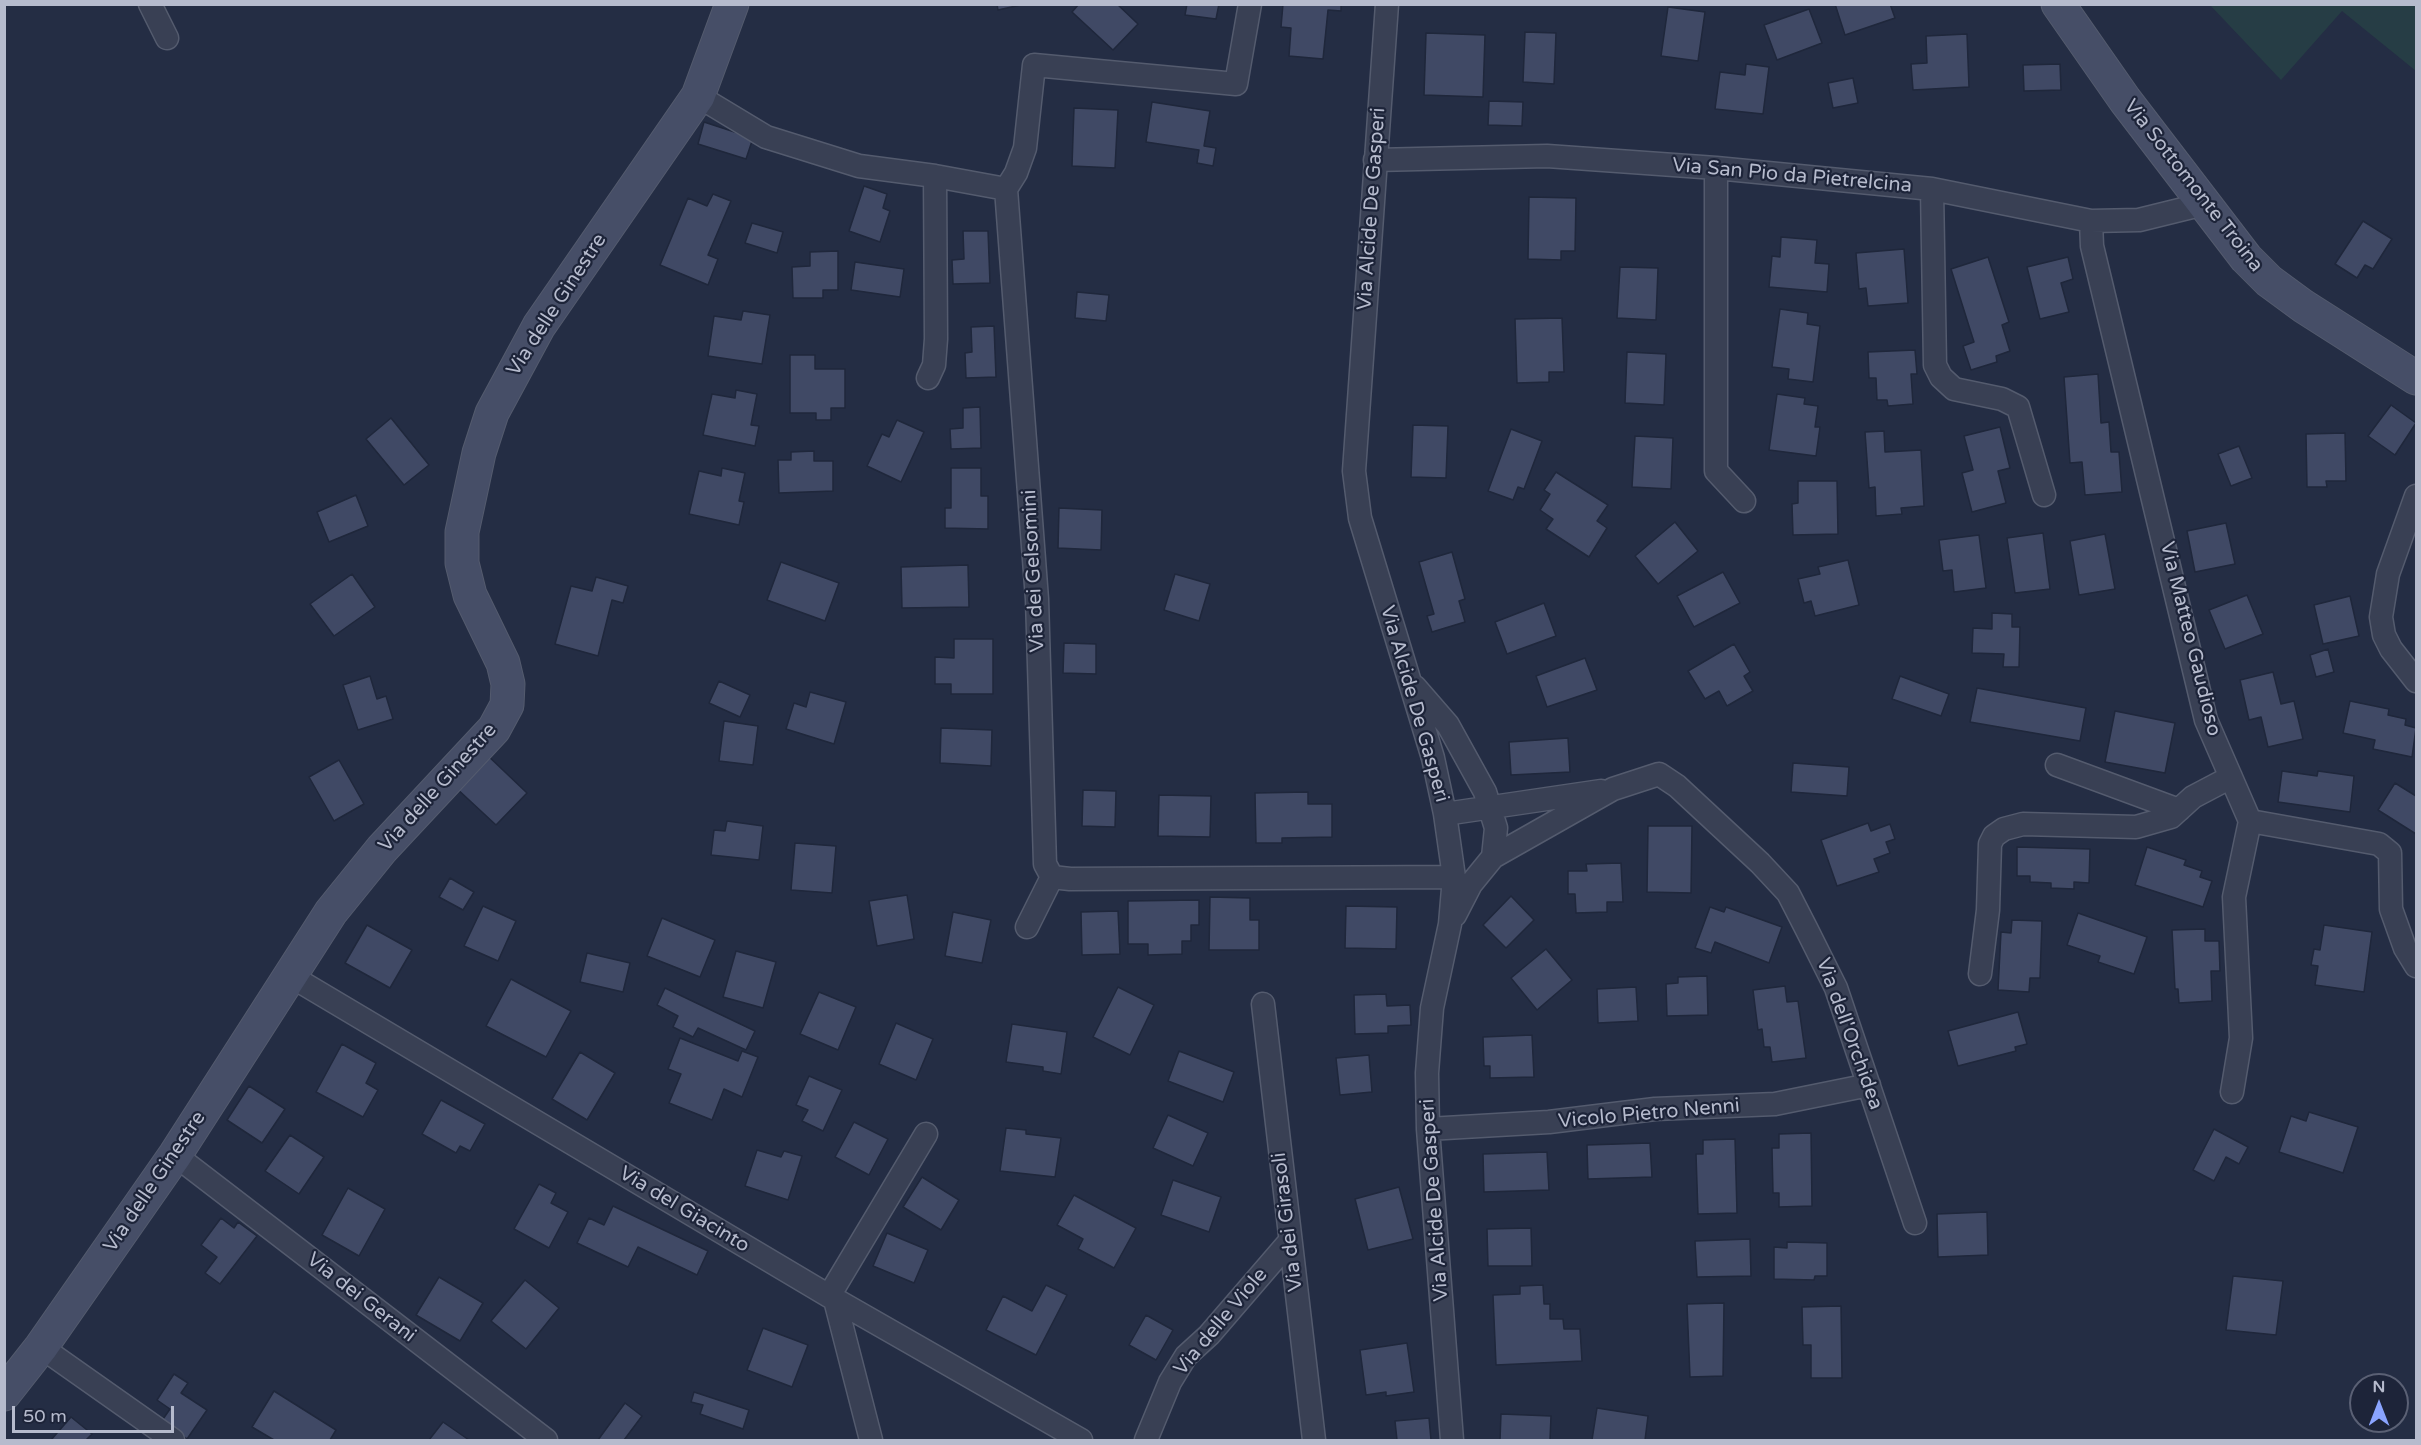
<!DOCTYPE html>
<style>
body{margin:0}
#map{position:relative;width:2421px;height:1445px;overflow:hidden;background:#242d44;font-family:"Varela Round",sans-serif}
canvas{display:block}
.frame{position:absolute;inset:0;border:6px solid #b6bbcd;pointer-events:none}
.north{position:absolute;left:2349px;top:1373px;width:60px;height:60px;box-sizing:border-box;background:#1d2439;border:2px solid #5a6074;border-radius:50%;rotate:0deg;font-size:16px;font-weight:700;line-height:24px;text-align:center;color:#b6bbcd}
.north::after{content:'';display:block;margin:auto;width:21px;height:27px;background:#8aa4ff;clip-path:polygon(50% 0,100% 100%,50% 72%,0 100%)}
.scale{position:absolute;left:12px;top:1406px;width:162px;height:27px;box-sizing:border-box;border:3px solid #b6bbcd;border-top:0;padding-left:8px;font-size:18px;line-height:21px;white-space:nowrap;color:#b6bbcd;-webkit-text-stroke:4px #1d2439;paint-order:stroke}
</style>
<div id="map">
<canvas width="2421" height="1445"></canvas>
<div class="frame"></div>
<div class="north">N</div>
<div class="scale">50 m</div>
</div>
<script>
const ctx = document.querySelector('canvas').getContext('2d');
ctx.lineJoin = 'round';
function paint(path, color) {
  ctx.fillStyle = color;
  ctx.fill(path, 'evenodd');
}
function poly(rows) {
  const path = new Path2D();
  for (const r of rows) {
    path.moveTo(r[0], r[1]);
    for (let i = 2; i < r.length; i += 2) path.lineTo(r[i], r[i + 1]);
  }
  return path;
}
function trace(path, color, width, dash) {
  ctx.strokeStyle = color;
  ctx.lineWidth = width;
  ctx.lineCap = dash ? 'butt' : 'round';
  ctx.setLineDash(dash || []);
  ctx.stroke(path);
}
function label(font, color, halo, rows, align = 'center') {
  ctx.font = font + ' "Varela Round",sans-serif';
  ctx.lineWidth = 4.5;
  ctx.setLineDash([]);
  ctx.textBaseline = 'middle';
  ctx.strokeStyle = halo;
  ctx.fillStyle = color;
  for (const [text, x, y, turn = 0] of rows) {
    ctx.save();
    ctx.translate(x, y);
    ctx.rotate((+turn || 0) * Math.PI / 180);
    ctx.textAlign = isNaN(turn) ? turn : align;
    if (halo) ctx.strokeText(text, 0, 0);
    ctx.fillText(text, 0, 0);
    ctx.restore();
  }
}
paint(poly([
 [2210,5,2416,5,2416,71,2342,11,2281,80]
]), '#263d45');
const building = poly([
 [997,4,1025,4,998,10,997,4],
 [1079,4,1117,4,1138,24,1113,50,1072,12,1079,4],
 [1187,4,1219,4,1216,19,1185,15,1187,4],
 [1283,4,1341,4,1341,11,1328,10,1323,59,1289,56,1291,28,1281,27,1283,4],
 [1835,4,1890,4,1895,18,1845,35,1835,4],
 [1668,7,1705,12,1698,61,1661,56,1668,7],
 [1809,9,1822,43,1777,60,1764,25,1809,9],
 [1525,32,1556,33,1554,84,1523,82,1525,32],
 [1426,33,1485,35,1483,97,1424,95,1426,33],
 [1967,34,1969,87,1913,90,1911,64,1927,63,1926,36,1967,34],
 [1746,64,1769,67,1763,114,1715,109,1720,72,1745,75,1746,64],
 [2060,64,2061,90,2024,91,2023,65,2060,64],
 [1853,78,1858,103,1833,108,1828,83,1853,78],
 [1489,101,1523,102,1522,126,1488,125,1489,101],
 [1152,102,1210,111,1204,146,1216,148,1213,166,1197,163,1199,150,1146,142,1152,102],
 [1074,108,1118,110,1115,168,1072,166,1074,108],
 [704,122,753,138,746,159,698,144,704,122],
 [864,186,887,194,883,208,890,211,880,242,849,231,864,186],
 [713,194,731,201,708,255,718,259,708,285,660,265,688,198,707,206,713,194],
 [1529,197,1576,198,1575,251,1561,251,1561,260,1528,259,1529,197],
 [2363,221,2392,239,2373,269,2365,265,2357,278,2335,264,2363,221],
 [752,223,783,232,777,253,745,243,752,223],
 [963,231,988,231,990,283,953,284,952,260,964,259,963,231],
 [1781,237,1817,240,1815,263,1829,264,1827,292,1769,287,1772,256,1780,257,1781,237],
 [1904,249,1908,303,1868,306,1866,288,1859,289,1856,253,1904,249],
 [838,251,838,290,823,290,823,298,793,298,792,267,810,266,810,252,838,251],
 [1988,257,2009,322,2002,325,2010,351,1996,356,1997,362,1971,370,1963,346,1974,342,1951,269,1988,257],
 [2068,257,2073,279,2061,283,2069,312,2040,319,2027,267,2068,257],
 [855,262,904,269,900,297,851,290,855,262],
 [1620,267,1658,268,1656,320,1617,318,1620,267],
 [1077,292,1109,295,1106,321,1075,318,1077,292],
 [1780,309,1808,313,1807,324,1820,326,1813,382,1788,379,1789,369,1772,367,1780,309],
 [743,311,770,315,762,364,708,356,714,316,741,320,743,311],
 [1562,318,1564,372,1549,372,1549,382,1517,383,1515,319,1562,318],
 [994,326,996,377,966,378,965,353,972,352,971,327,994,326],
 [1915,350,1917,374,1911,374,1913,404,1888,406,1887,400,1877,400,1876,378,1869,378,1868,352,1915,350],
 [1627,352,1666,354,1664,405,1625,403,1627,352],
 [790,355,815,355,815,369,845,369,845,408,831,408,831,420,816,420,816,413,790,413,790,355],
 [2098,374,2101,423,2109,422,2111,452,2119,452,2122,492,2085,495,2082,462,2070,463,2064,377,2098,374],
 [736,390,757,394,751,425,759,426,755,446,703,435,712,394,735,398,736,390],
 [1777,394,1805,398,1804,404,1818,406,1815,427,1820,427,1816,456,1769,450,1777,394],
 [2391,405,2416,423,2395,455,2368,436,2391,405],
 [980,407,981,448,951,449,950,429,963,428,963,408,980,407],
 [391,418,429,465,404,485,366,439,391,418],
 [897,420,924,432,901,482,867,466,882,434,889,437,897,420],
 [1413,425,1448,426,1446,478,1411,477,1413,425],
 [2000,427,2010,468,1998,471,2006,503,1972,512,1962,473,1973,470,1964,436,2000,427],
 [1511,429,1542,441,1524,489,1518,487,1513,500,1488,491,1511,429],
 [1884,431,1885,452,1921,450,1924,506,1901,508,1902,514,1876,516,1875,487,1869,488,1865,432,1884,431],
 [2345,433,2346,481,2326,481,2327,487,2307,487,2306,434,2345,433],
 [1635,436,1673,438,1671,489,1632,487,1635,436],
 [2239,446,2252,478,2231,486,2218,454,2239,446],
 [814,451,814,461,833,461,833,491,779,493,778,460,791,460,791,452,814,451],
 [722,468,745,473,739,501,744,502,739,525,689,514,699,471,721,476,722,468],
 [951,468,981,468,981,496,988,496,988,529,945,528,945,508,951,508,951,468],
 [1556,472,1608,505,1597,521,1607,528,1589,557,1546,529,1553,519,1540,510,1550,494,1544,490,1556,472],
 [1798,481,1837,481,1838,534,1793,535,1792,504,1798,503,1798,481],
 [356,495,368,526,329,542,317,512,356,495],
 [1059,508,1102,510,1101,550,1058,548,1059,508],
 [1675,522,1698,551,1658,584,1635,556,1675,522],
 [2226,523,2235,564,2195,572,2187,531,2226,523],
 [2043,533,2050,589,2015,593,2007,538,2043,533],
 [2105,534,2115,589,2079,595,2070,541,2105,534],
 [1979,535,1986,588,1954,592,1952,570,1943,571,1939,540,1979,535],
 [1452,552,1465,599,1459,601,1465,622,1432,632,1427,616,1434,614,1419,562,1452,552],
 [1848,560,1859,605,1815,616,1811,601,1804,603,1798,579,1820,574,1818,567,1848,560],
 [781,562,839,583,825,621,767,600,781,562],
 [968,565,969,607,902,608,901,567,968,565],
 [1723,572,1740,603,1694,627,1677,596,1723,572],
 [352,574,375,607,334,636,310,604,352,574],
 [1175,574,1210,584,1199,621,1164,610,1175,574],
 [596,577,628,586,623,603,612,600,598,656,555,644,571,586,592,591,596,577],
 [2247,595,2263,634,2225,649,2209,610,2247,595],
 [2350,596,2359,636,2323,644,2314,605,2350,596],
 [1544,603,1556,636,1507,654,1495,622,1544,603],
 [1992,613,2012,614,2012,627,2020,627,2019,667,2003,667,2004,654,1972,653,1973,628,1992,629,1992,613],
 [954,639,993,639,993,694,951,694,951,684,935,684,935,657,954,658,954,639],
 [1064,643,1096,644,1096,674,1063,673,1064,643],
 [1734,644,1750,672,1744,676,1753,691,1727,706,1719,691,1705,699,1688,671,1734,644],
 [2328,649,2334,672,2316,677,2310,655,2328,649],
 [1585,658,1597,690,1547,707,1536,676,1585,658],
 [2273,672,2281,704,2294,701,2303,739,2268,747,2261,717,2249,720,2240,680,2273,672],
 [370,676,377,699,386,696,393,719,358,730,343,685,370,676],
 [1900,676,1949,694,1941,716,1892,699,1900,676],
 [719,681,750,695,740,717,709,703,719,681],
 [1977,688,2086,708,2080,741,1970,722,1977,688],
 [810,692,846,702,834,744,786,729,794,703,806,707,810,692],
 [2350,701,2389,709,2388,715,2406,719,2405,725,2416,728,2412,757,2373,749,2375,740,2343,733,2350,701],
 [2115,711,2175,723,2165,773,2105,762,2115,711],
 [724,721,758,726,753,765,719,761,724,721],
 [941,728,992,730,991,766,940,763,941,728],
 [1568,738,1570,772,1511,775,1509,742,1568,738],
 [485,753,527,793,496,825,454,786,485,753],
 [339,760,364,804,334,821,309,777,339,760],
 [1793,763,1849,767,1847,796,1791,792,1793,763],
 [2282,771,2317,776,2318,771,2354,776,2350,812,2278,802,2282,771],
 [2395,783,2416,796,2416,834,2378,810,2395,783],
 [1083,790,1116,791,1115,827,1082,826,1083,790],
 [1308,792,1308,804,1332,804,1332,837,1282,838,1282,843,1256,843,1255,793,1308,792],
 [1159,795,1211,796,1210,837,1158,836,1159,795],
 [727,821,763,826,759,860,711,855,714,830,725,831,727,821],
 [1868,823,1871,831,1890,824,1895,839,1886,842,1890,853,1874,859,1879,872,1837,886,1821,840,1868,823],
 [1648,826,1692,826,1691,893,1647,892,1648,826],
 [795,843,836,846,832,893,791,890,795,843],
 [2017,847,2090,849,2089,883,2074,882,2074,889,2051,888,2051,883,2030,882,2030,876,2017,876,2017,847],
 [2147,847,2186,860,2184,865,2202,871,2200,877,2212,881,2203,907,2135,885,2147,847],
 [1621,863,1623,902,1607,902,1607,912,1576,913,1575,894,1568,894,1568,871,1587,871,1586,864,1621,863],
 [450,878,474,892,463,910,439,897,450,878],
 [907,895,914,939,877,946,869,901,907,895],
 [1511,896,1534,920,1506,948,1483,925,1511,896],
 [1210,897,1250,898,1250,920,1259,920,1259,950,1209,950,1210,897],
 [1199,900,1199,925,1191,925,1191,941,1182,941,1182,954,1148,955,1148,944,1128,944,1128,901,1199,900],
 [483,906,516,921,498,961,464,946,483,906],
 [1346,906,1397,907,1396,949,1345,948,1346,906],
 [1710,907,1724,912,1726,907,1782,927,1769,963,1715,942,1711,953,1695,948,1710,907],
 [1118,911,1120,954,1082,955,1081,912,1118,911],
 [953,912,991,920,982,963,945,956,953,912],
 [2078,913,2147,937,2134,974,2098,962,2100,956,2067,945,2078,913],
 [662,918,715,940,700,977,647,956,662,918],
 [2012,920,2042,921,2040,978,2030,978,2029,992,1998,990,2001,932,2011,933,2012,920],
 [367,925,412,950,390,988,345,963,367,925],
 [2324,925,2372,932,2364,992,2315,985,2318,966,2311,965,2314,949,2320,950,2324,925],
 [2205,929,2205,941,2219,941,2220,971,2211,971,2212,1001,2179,1003,2178,989,2175,989,2172,930,2205,929],
 [1546,949,1572,980,1537,1010,1511,978,1546,949],
 [736,951,776,962,763,1008,723,997,736,951],
 [587,953,630,963,623,992,580,982,587,953],
 [1707,976,1708,1015,1667,1016,1666,984,1678,983,1678,977,1707,976],
 [511,979,571,1011,546,1057,486,1026,511,979],
 [1785,986,1787,1002,1798,1001,1806,1058,1772,1062,1770,1047,1764,1047,1762,1029,1758,1030,1753,990,1785,986],
 [1118,987,1154,1005,1130,1055,1093,1037,1118,987],
 [1636,987,1638,1021,1598,1023,1597,989,1636,987],
 [665,988,755,1031,746,1050,698,1028,693,1037,673,1027,678,1016,657,1005,665,988],
 [819,992,856,1007,838,1050,800,1034,819,992],
 [1386,994,1387,1006,1410,1005,1411,1025,1388,1026,1388,1033,1355,1034,1354,995,1386,994],
 [2018,1012,2027,1044,2015,1047,2016,1051,1958,1066,1948,1031,2018,1012],
 [896,1023,933,1039,916,1080,879,1064,896,1023],
 [1012,1024,1067,1032,1061,1074,1043,1071,1043,1067,1006,1062,1012,1024],
 [1532,1035,1534,1077,1490,1078,1490,1066,1484,1066,1483,1037,1532,1035],
 [680,1038,738,1061,742,1051,758,1057,742,1097,724,1089,712,1120,669,1103,681,1074,668,1069,680,1038],
 [342,1044,376,1063,366,1083,378,1090,363,1117,316,1092,342,1044],
 [1179,1051,1234,1072,1223,1102,1168,1081,1179,1051],
 [580,1052,615,1073,587,1120,552,1099,580,1052],
 [1369,1055,1372,1092,1340,1095,1336,1058,1369,1055],
 [809,1076,842,1090,823,1131,802,1121,808,1110,796,1105,809,1076],
 [249,1086,285,1109,262,1143,227,1120,249,1086],
 [441,1100,485,1124,470,1151,460,1146,456,1153,422,1134,441,1100],
 [2309,1112,2358,1127,2343,1173,2279,1152,2291,1116,2306,1121,2309,1112],
 [1168,1115,1208,1133,1193,1166,1153,1148,1168,1115],
 [854,1122,888,1139,869,1175,835,1157,854,1122],
 [1006,1128,1026,1130,1026,1134,1061,1138,1055,1177,1000,1171,1006,1128],
 [2214,1129,2248,1147,2239,1164,2226,1157,2214,1181,2193,1170,2214,1129],
 [1811,1133,1812,1206,1779,1207,1779,1193,1773,1193,1772,1148,1779,1148,1779,1134,1811,1133],
 [290,1135,324,1157,299,1194,265,1171,290,1135],
 [1735,1139,1737,1213,1698,1214,1696,1154,1703,1154,1703,1140,1735,1139],
 [1650,1143,1652,1177,1588,1179,1587,1145,1650,1143],
 [757,1150,781,1157,784,1151,802,1156,788,1200,745,1186,757,1150],
 [1547,1152,1549,1190,1484,1192,1483,1154,1547,1152],
 [922,1177,959,1200,941,1230,903,1207,922,1177],
 [1173,1180,1221,1197,1209,1232,1161,1215,1173,1180],
 [539,1184,556,1193,551,1203,568,1212,549,1248,514,1229,539,1184],
 [1399,1187,1413,1239,1368,1250,1355,1199,1399,1187],
 [348,1188,385,1209,359,1256,322,1235,348,1188],
 [1074,1195,1136,1228,1114,1268,1078,1249,1083,1239,1057,1225,1074,1195],
 [613,1206,708,1251,697,1275,638,1247,628,1267,577,1243,589,1218,604,1225,613,1206],
 [1987,1212,1988,1255,1938,1257,1937,1214,1987,1212],
 [221,1218,234,1228,238,1222,257,1236,220,1284,205,1273,217,1257,201,1245,221,1218],
 [1531,1228,1532,1266,1488,1266,1487,1229,1531,1228],
 [887,1233,928,1250,914,1283,873,1266,887,1233],
 [1750,1239,1751,1276,1697,1277,1695,1241,1750,1239],
 [1787,1242,1827,1243,1827,1276,1815,1276,1814,1280,1774,1279,1774,1247,1787,1248,1787,1242],
 [2233,1276,2283,1281,2276,1335,2226,1330,2233,1276],
 [439,1277,483,1303,460,1341,416,1315,439,1277],
 [525,1280,559,1308,526,1349,491,1321,525,1280],
 [1046,1285,1067,1295,1036,1355,986,1330,1003,1296,1032,1311,1046,1285],
 [1543,1285,1544,1304,1550,1304,1550,1319,1563,1319,1564,1329,1580,1329,1582,1361,1496,1365,1493,1295,1520,1294,1520,1286,1543,1285],
 [1724,1303,1723,1376,1690,1377,1687,1304,1724,1303],
 [1841,1306,1842,1378,1811,1378,1811,1345,1803,1345,1802,1307,1841,1306],
 [1146,1315,1173,1330,1156,1360,1129,1345,1146,1315],
 [763,1328,808,1345,792,1387,747,1370,763,1328],
 [1407,1343,1414,1392,1386,1396,1386,1392,1366,1395,1360,1350,1407,1343],
 [174,1374,188,1383,181,1393,207,1410,187,1439,161,1422,170,1409,157,1400,174,1374],
 [274,1391,336,1430,330,1440,274,1440,252,1427,274,1391],
 [694,1392,749,1410,743,1429,700,1414,703,1405,691,1402,694,1392],
 [625,1403,642,1416,624,1440,598,1440,625,1403],
 [1597,1408,1648,1416,1645,1440,1592,1440,1597,1408],
 [1501,1414,1551,1416,1550,1440,1500,1440,1501,1414],
 [71,1417,92,1434,86,1440,51,1440,71,1417],
 [1429,1418,1431,1440,1397,1440,1395,1421,1429,1418],
 [443,1422,469,1440,429,1440,443,1422]
]);
paint(building, '#404965');
trace(building, '#1f273b', 1.5);
const street = poly([
 [150,4,167,38],
 [1387,4,1354,471,1360,518,1433,758,1445,814,1454,877,1450,924,1432,1008,1427,1073,1428,1129,1452,1440],
 [698,96,766,137,859,166,935,176,1006,189,1037,599,1045,864,1052,877,1070,879,1454,877],
 [1375,160,1547,156,1716,168,1932,189,2091,221,2139,220,2204,204],
 [1716,168,1716,471,1744,501],
 [1006,189,1016,173,1025,148,1034,65,1236,84,1250,4],
 [1932,189,1935,365,1941,377,1954,389,2002,399,2018,407,2044,495],
 [2091,221,2092,246,2206,720,2250,821,2234,897,2241,1038,2232,1092],
 [928,378,934,365,936,339,935,176],
 [2416,496,2388,574,2381,617,2384,635,2391,649,2416,681],
 [1415,687,1448,725,1485,792,1496,828,1493,857],
 [2057,765,2179,810],
 [1445,814,1601,791],
 [2250,821,2379,844,2390,853,2391,909,2405,948,2416,966],
 [1455,915,1471,884,1493,857,1613,789,1659,774,1677,786,1760,863,1788,893,1807,930,1836,988,1915,1223],
 [1027,927,1052,877],
 [1980,974,1988,910,1990,844,1994,836,2004,829,2023,824,2136,827,2171,817,2193,797,2231,777],
 [289,975,829,1296,1081,1440],
 [1263,1004,1314,1440],
 [1428,1129,1549,1122,1655,1109,1775,1104,1869,1085],
 [175,1155,546,1440],
 [829,1296,926,1134],
 [835,1300,871,1440],
 [41,1347,173,1440],
 [1146,1440,1170,1382,1186,1356,1209,1335,1290,1241]
]);
const secondary = poly([
 [2058,4,2125,100,2246,258,2269,281,2303,306,2416,378],
 [4,1394,41,1347,175,1155,331,912,382,849,494,729,507,705,508,684,503,663,470,595,462,563,462,532,479,453,492,413,539,326,698,96,732,4]
]);
trace(street, '#545b6e', 25);
trace(secondary, '#545b6e', 35);
trace(street, '#394054', 22);
trace(secondary, '#464e67', 33);
label('20px', '#b6bbcd', '#1d2439', [
 ["Via San Pio da Pietrelcina",1792,176,5],
 ["Via Sottomonte Troina",2193,186,52],
 ["Via Alcide De Gasperi",1372,209,-86],
 ["Via delle Ginestre",557,305,-57],
 ["Via dei Gelsomini",1034,571,-93],
 ["Via Matteo Gaudioso",2190,639,76],
 ["Via Alcide De Gasperi",1414,704,74],
 ["Via delle Ginestre",438,788,-48],
 ["Via dell'Orchidea",1849,1034,70],
 ["Vicolo Pietro Nenni",1649,1114,-5],
 ["Via delle Ginestre",155,1182,-56],
 ["Via Alcide De Gasperi",1435,1200,-94],
 ["Via del Giacinto",684,1210,31],
 ["Via dei Girasoli",1288,1222,-97],
 ["Via dei Gerani",361,1298,38],
 ["Via delle Viole",1221,1322,-50]
]);
</script>
